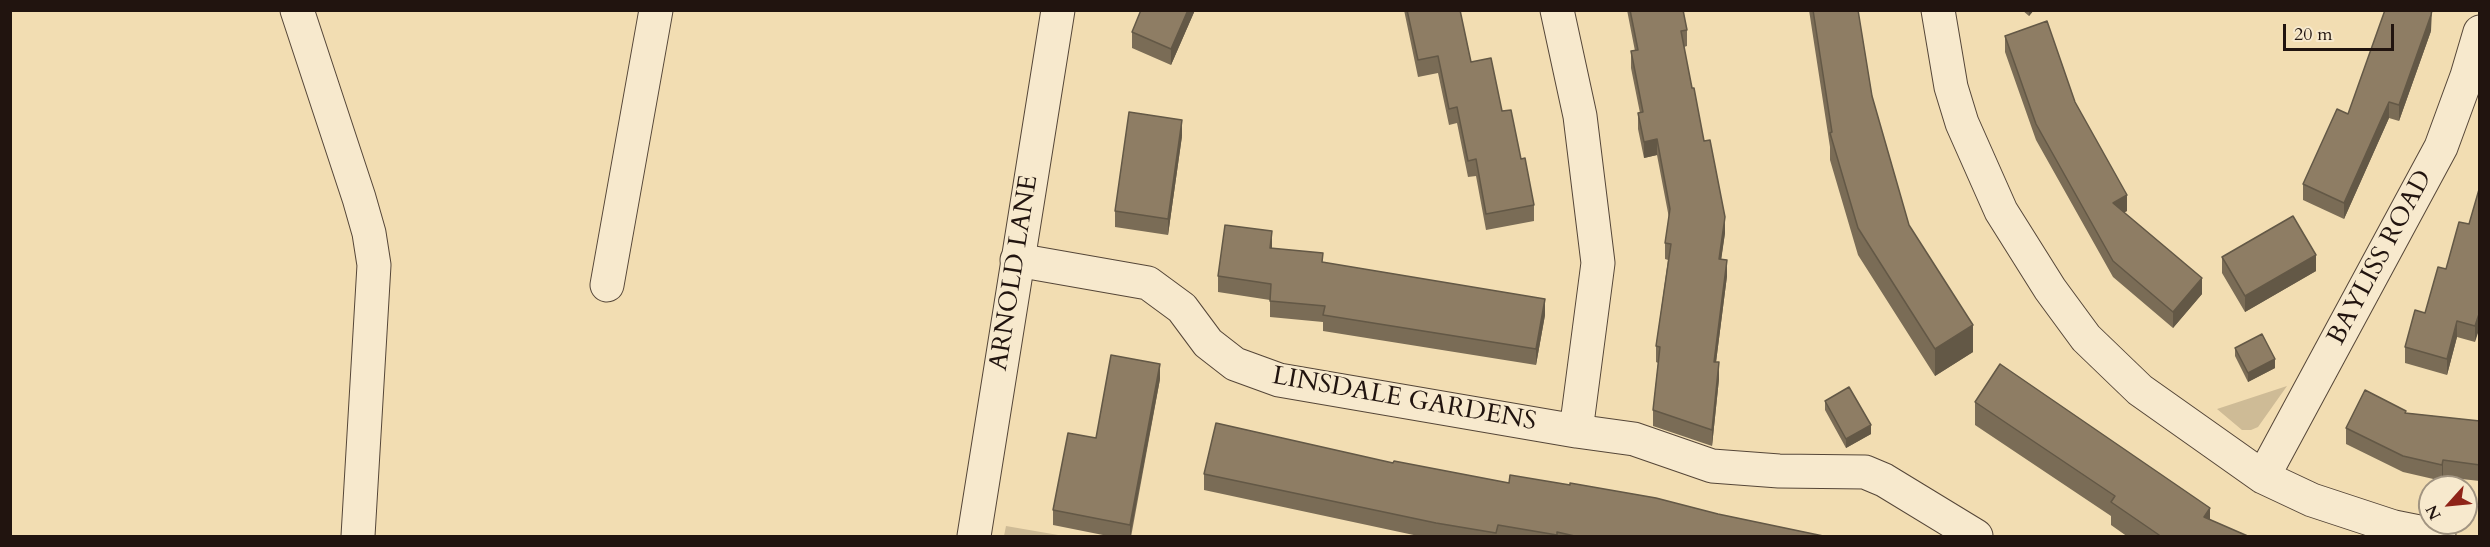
<!DOCTYPE html>
<style>
body{margin:0}
#map{position:relative;width:2490px;height:547px;overflow:hidden;background:#f2ddb2;font-family:Cardo,serif}
canvas{display:block}
.frame{position:absolute;inset:0;border:12px solid #21140f;pointer-events:none}
.north{position:absolute;left:2418px;top:475px;width:60px;height:60px;box-sizing:border-box;background:#f7e9cd;border:2px solid #a19481;border-radius:50%;rotate:243deg;font-size:16px;font-weight:700;line-height:24px;text-align:center;color:#21140f}
.north::after{content:'';display:block;margin:auto;width:21px;height:27px;background:#8f2418;clip-path:polygon(50% 0,100% 100%,50% 72%,0 100%)}
.scale{position:absolute;left:2283px;top:24px;width:111px;height:27px;box-sizing:border-box;border:3px solid #21140f;border-top:0;padding-left:8px;font-size:18px;line-height:21px;white-space:nowrap;color:#21140f;-webkit-text-stroke:4px #f7e9cd;paint-order:stroke}
</style>
<div id="map">
<canvas width="2490" height="547"></canvas>
<div class="frame"></div>
<div class="north">N</div>
<div class="scale">20 m</div>
</div>
<script>
const ctx = document.querySelector('canvas').getContext('2d');
ctx.lineJoin = 'round';
function paint(path, color) {
  ctx.fillStyle = color;
  ctx.fill(path, 'evenodd');
}
function poly(rows) {
  const path = new Path2D();
  for (const r of rows) {
    path.moveTo(r[0], r[1]);
    for (let i = 2; i < r.length; i += 2) path.lineTo(r[i], r[i + 1]);
  }
  return path;
}
function trace(path, color, width, dash) {
  ctx.strokeStyle = color;
  ctx.lineWidth = width;
  ctx.lineCap = dash ? 'butt' : 'round';
  ctx.setLineDash(dash || []);
  ctx.stroke(path);
}
function label(font, color, halo, rows, align = 'center') {
  ctx.font = font + ' Cardo,serif';
  ctx.lineWidth = 4.5;
  ctx.setLineDash([]);
  ctx.textBaseline = 'middle';
  ctx.strokeStyle = halo;
  ctx.fillStyle = color;
  for (const [text, x, y, turn = 0] of rows) {
    ctx.save();
    ctx.translate(x, y);
    ctx.rotate((+turn || 0) * Math.PI / 180);
    ctx.textAlign = isNaN(turn) ? turn : align;
    if (halo) ctx.strokeText(text, 0, 0);
    ctx.fillText(text, 0, 0);
    ctx.restore();
  }
}
paint(poly([
 [2287,386,2258,427,2251,430,2242,430,2217,409],
 [1006,526,1064,536,1004,536]
]), '#cebb96');
const minor = poly([
 [297,10,359,198,369,233,374,265,358,536],
 [1938,10,1951,87,1962,123,2001,211,2050,289,2086,338,2140,390,2263,477,2312,500,2394,527,2439,536],
 [1017,260,1148,283,1182,308,1208,343,1235,364,1279,380,1576,431,1598,263,1580,116,1557,10],
 [607,285,656,10],
 [1576,431,1634,439,1712,466,1779,471,1865,472,1884,480,1976,536],
 [2263,477,2441,147,2467,76,2480,32]
]);
const tertiary = poly([
 [974,536,1058,10]
]);
trace(minor, '#554638', 35);
trace(tertiary, '#554638', 35);
trace(minor, '#f7e9cd', 33);
trace(tertiary, '#f7e9cd', 33);
paint(poly([
 [1195,10,1171,65,1132,48,1132,32],
 [1404,10,1460,10,1471,62,1502,111,1521,159,1534,205,1534,221,1486,230,1476,176,1468,177,1457,123,1449,125,1438,73,1418,77],
 [1627,10,1683,10,1687,30,1687,46,1684,47,1692,88,1725,233,1721,259,1727,276,1716,362,1719,379,1712,446,1653,426,1653,410,1658,363,1656,362,1656,346,1668,260,1665,259,1665,243,1669,218,1657,155,1644,158,1638,129,1638,113,1640,113,1631,68,1631,51,1635,51],
 [1809,10,1858,10,1872,96,1909,225,1973,352,1935,376,1858,255,1830,160,1830,147],
 [2022,10,2034,10,2029,16],
 [2431,31,2399,121,2389,118,2344,219,2303,200,2303,184,2348,114],
 [2005,36,2075,102,2127,211,2124,212,2202,294,2173,328,2113,277,2036,140,2005,52],
 [1182,136,1168,235,1115,227,1115,211],
 [2480,186,2475,342,2457,337,2447,375,2405,363,2405,347,2425,313,2469,224],
 [1272,248,1323,262,1545,315,1536,365,1323,331,1323,322,1270,317,1270,300,1218,292,1218,276],
 [2222,257,2316,271,2245,312,2222,273],
 [2235,348,2275,368,2248,382,2235,356],
 [1160,379,1131,537,1113,537,1053,525,1053,510,1096,438],
 [1825,401,1871,434,1846,448,1825,410],
 [1975,402,2210,520,2250,537,2128,537,2111,525,2111,516,1975,425],
 [2406,413,2480,421,2480,481,2443,477,2442,481,2403,472,2346,444,2346,428],
 [1393,463,1509,483,1718,514,1828,537,1423,537,1204,490,1204,474]
]), '#7a6c56');
paint(poly([
 [1188,10,1195,10,1171,65,1171,49],
 [2029,10,2034,10,2029,16],
 [2432,10,2431,31,2399,121,2399,105],
 [2389,102,2389,118,2344,219,2344,203],
 [1182,120,1182,136,1168,235,1168,219],
 [1657,139,1657,155,1644,158,1644,142],
 [2127,195,2127,211,2113,219,2113,203],
 [1725,217,1725,233,1719,275,1719,259],
 [1272,231,1272,248,1270,264,1270,248],
 [2316,255,2316,271,2245,312,2245,296],
 [1727,260,1727,276,1714,378,1714,362],
 [2202,278,2202,294,2173,328,2173,312],
 [1545,299,1545,315,1536,365,1536,349],
 [2480,311,2480,327,2475,342,2475,326],
 [2457,321,2457,337,2447,375,2447,359],
 [1973,325,1973,352,1935,376,1935,349],
 [2275,359,2275,368,2248,382,2248,373],
 [1719,362,1719,379,1712,446,1712,430],
 [1160,364,1160,379,1130,537,1130,525],
 [1871,425,1871,434,1846,448,1846,439],
 [2443,460,2443,477,2442,481,2442,465],
 [2210,508,2210,531,2204,517]
]), '#635846');
const building = poly([
 [1141,10,1188,10,1171,49,1132,32,1141,10],
 [1407,10,1460,10,1471,62,1491,58,1502,111,1511,110,1521,159,1525,158,1534,205,1486,214,1476,159,1468,161,1457,107,1449,109,1438,56,1418,60,1407,10],
 [1630,10,1683,10,1687,30,1681,31,1692,88,1694,88,1704,141,1710,140,1725,217,1719,259,1727,260,1714,362,1719,362,1712,430,1653,410,1660,347,1656,346,1671,244,1665,243,1670,209,1657,139,1644,142,1638,113,1643,112,1631,51,1638,50,1630,10],
 [1813,10,1858,10,1872,96,1909,225,1973,325,1935,349,1858,228,1830,133,1832,132,1813,10],
 [2385,10,2432,10,2431,15,2399,105,2389,102,2344,203,2303,184,2337,109,2348,114,2385,10],
 [2047,21,2075,102,2127,195,2113,203,2202,278,2173,312,2113,261,2036,124,2005,36,2047,21],
 [1129,112,1182,120,1168,219,1115,211,1129,112],
 [2480,186,2480,311,2475,326,2457,321,2447,359,2405,347,2415,310,2425,313,2438,267,2446,269,2459,222,2469,224,2480,186],
 [2293,216,2316,255,2245,296,2222,257,2293,216],
 [1225,225,1272,231,1270,248,1323,253,1322,262,1545,299,1536,349,1323,315,1325,306,1270,301,1271,284,1218,276,1225,225],
 [2262,334,2275,359,2248,373,2235,348,2262,334],
 [1111,355,1160,364,1130,525,1053,510,1068,433,1096,438,1111,355],
 [2000,364,2210,508,2204,517,2250,537,2162,537,2111,502,2115,496,1975,402,2000,364],
 [1849,387,1871,425,1846,439,1825,401,1849,387],
 [2365,390,2406,411,2405,413,2480,421,2480,465,2443,460,2442,465,2403,456,2346,428,2365,390],
 [1216,423,1393,463,1394,461,1509,483,1510,475,1570,485,1570,483,1656,498,1718,514,1828,537,1579,537,1557,532,1557,535,1498,525,1496,533,1436,523,1204,474,1216,423]
]);
paint(building, '#8e7d64');
trace(building, '#635846', 1.5);
label('26px', '#21140f', '#f7e9cd', [
 ["BAYLISS ROAD",2381,258,-62],
 ["ARNOLD LANE",1015,273,-81],
 ["LINSDALE GARDENS",1404,400,10]
]);
</script>
